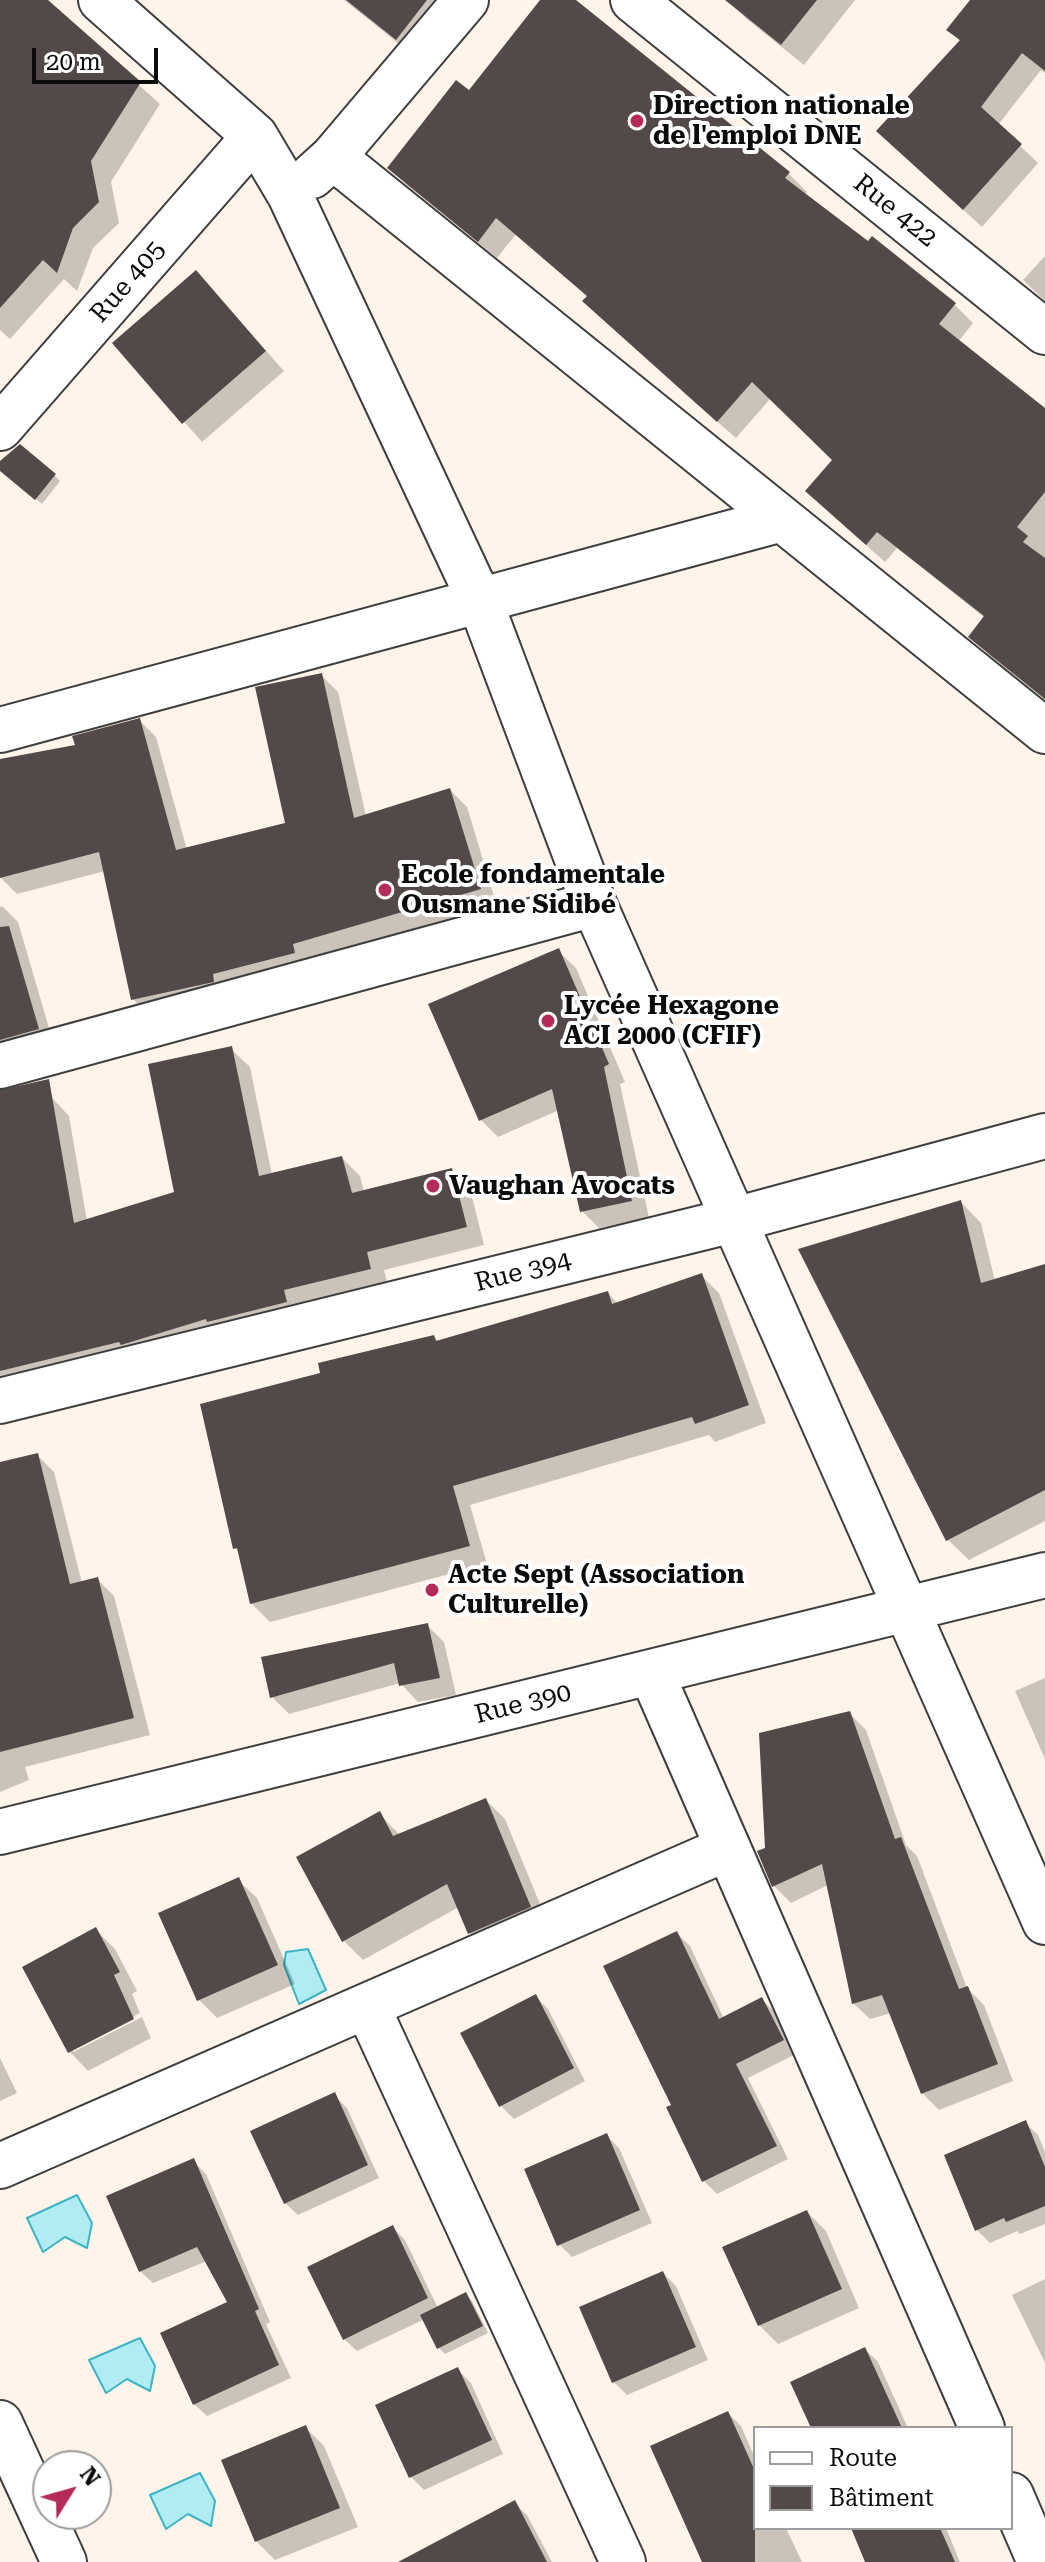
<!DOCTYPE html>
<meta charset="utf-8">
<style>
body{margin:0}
#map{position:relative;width:1045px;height:2562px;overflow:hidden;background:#fef4e9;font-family:"Roboto Serif",serif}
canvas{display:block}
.legend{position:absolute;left:753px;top:2426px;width:260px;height:104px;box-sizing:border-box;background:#fff;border:2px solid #9d9d9d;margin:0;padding:10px 14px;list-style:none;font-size:24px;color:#0b0b0b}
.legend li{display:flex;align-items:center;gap:16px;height:40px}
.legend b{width:40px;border:2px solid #9d9d9d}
.north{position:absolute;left:32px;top:2450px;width:80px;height:80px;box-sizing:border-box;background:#fff;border:2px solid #9d9d9d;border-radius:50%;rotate:53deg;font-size:22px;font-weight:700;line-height:32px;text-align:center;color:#0b0b0b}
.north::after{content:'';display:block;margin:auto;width:28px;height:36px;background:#b32b56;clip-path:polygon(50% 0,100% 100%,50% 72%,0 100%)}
.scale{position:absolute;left:32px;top:48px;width:126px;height:36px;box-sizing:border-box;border:4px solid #0b0b0b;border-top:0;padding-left:10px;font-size:24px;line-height:28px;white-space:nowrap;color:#0b0b0b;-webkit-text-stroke:6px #fff;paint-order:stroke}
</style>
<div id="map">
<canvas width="1045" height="2562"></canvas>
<ul class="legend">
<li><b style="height:10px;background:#fff"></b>Route</li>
<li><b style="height:22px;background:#534948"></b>Bâtiment</li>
</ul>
<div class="north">N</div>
<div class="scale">20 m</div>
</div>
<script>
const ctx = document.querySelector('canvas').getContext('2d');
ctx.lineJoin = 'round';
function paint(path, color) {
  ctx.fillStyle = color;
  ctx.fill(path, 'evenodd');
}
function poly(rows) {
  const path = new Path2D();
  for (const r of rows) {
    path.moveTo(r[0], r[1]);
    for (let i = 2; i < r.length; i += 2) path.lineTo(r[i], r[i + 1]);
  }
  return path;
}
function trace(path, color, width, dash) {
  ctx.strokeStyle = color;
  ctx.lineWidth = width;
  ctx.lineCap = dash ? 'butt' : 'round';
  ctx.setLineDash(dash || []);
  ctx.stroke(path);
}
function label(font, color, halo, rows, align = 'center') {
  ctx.font = font + ' "Roboto Serif",serif';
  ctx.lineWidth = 8;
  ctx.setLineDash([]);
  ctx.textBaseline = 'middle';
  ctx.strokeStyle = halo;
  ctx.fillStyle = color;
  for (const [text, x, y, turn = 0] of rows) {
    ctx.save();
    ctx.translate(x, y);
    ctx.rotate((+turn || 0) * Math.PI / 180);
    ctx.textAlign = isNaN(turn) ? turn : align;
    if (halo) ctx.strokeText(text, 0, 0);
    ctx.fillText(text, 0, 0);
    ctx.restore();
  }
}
const water = poly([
 [308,1949,326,1990,299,2004,284,1965,286,1952,308,1949],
 [77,2195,92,2223,87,2248,65,2237,43,2252,27,2218,77,2195],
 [140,2338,155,2366,150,2391,127,2379,106,2393,89,2360,140,2338],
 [200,2473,215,2501,211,2526,188,2514,166,2529,150,2495,200,2473]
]);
paint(water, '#b1ecf2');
trace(water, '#3cb4c6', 2);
paint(poly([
 [45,0,160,104,111,182,119,223,93,248,77,291,64,279,10,339,0,330,0,1],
 [344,0,464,0,418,59],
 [543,0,573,0,789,174,807,192,804,195,868,244,872,239,955,305,973,323,958,342,1045,411,1045,700,989,655,971,637,985,618,897,548,885,562,826,509,835,460,771,398,736,438,683,392,588,297,516,234,497,258,408,186,390,168,469,92],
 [727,0,855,0,804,65,748,20],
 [972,0,1045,0,1045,73,1041,70,998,125,1038,163,982,227,897,149,961,42,949,30],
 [1045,256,1045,301,1023,280],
 [196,272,284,371,202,442,115,343],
 [0,464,54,475,60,481,42,504,4,473],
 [321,675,338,692,366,816,450,790,467,807,497,906,308,961,150,1016,133,999,105,871,17,894,0,877,0,761,77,747,139,720,156,737,187,850,287,825],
 [2,906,18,922,54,1045,0,1062,0,907],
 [558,951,576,968,625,1082,620,1084,649,1218,599,1228,582,1211,559,1110,498,1137,480,1119],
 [231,1049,250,1067,272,1175,342,1158,360,1176,364,1192,451,1170,470,1189,484,1245,384,1270,388,1287,0,1392,0,1110,51,1097,69,1116,87,1221,177,1194],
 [961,1202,981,1223,995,1281,1045,1266,1045,1521,969,1560,948,1540],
 [701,1275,719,1293,766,1423,715,1442,709,1435,470,1505,487,1564,270,1622,251,1603,240,1553,235,1548,322,1374,434,1337,440,1343,608,1293,618,1304],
 [37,1455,54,1472,82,1583,97,1579,114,1596,150,1735,25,1767,29,1780,0,1792,0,1464],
 [427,1625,444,1642,456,1695,418,1702,400,1683,289,1714,272,1697],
 [1045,1678,1045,1759,1015,1691],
 [849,1713,866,1730,906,1845,917,1856,967,1988,984,2005,1013,2081,939,2110,922,2093,891,2013,870,2019,853,2003,828,1885,791,1903,774,1886,767,1849],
 [486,1800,505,1819,549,1926,489,1952,470,1933,459,1907,363,1960,344,1941,379,1814,400,1835],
 [238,1880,257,1898,295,1984,217,2018,198,1999],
 [96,1930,115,1949,137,1991,132,1994,140,2013,73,2048,73,2052,142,2017,151,2038,88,2071,70,2052],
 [677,1933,690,1946,724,2019,762,2000,775,2012,796,2054,748,2078,788,2159,717,2194,704,2181,668,2108,674,2106],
 [535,1996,548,2009,585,2081,514,2119,501,2106],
 [0,2058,17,2093,0,2101],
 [334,2095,347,2108,379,2178,298,2215,285,2203],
 [1025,2123,1038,2135,1045,2152,1045,2224,1020,2234,1017,2231,990,2243,977,2230],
 [606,2135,619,2148,652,2223,572,2257,559,2244],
 [193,2161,206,2174,270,2322,266,2324,291,2378,207,2416,194,2404,229,2303,207,2261,153,2283,140,2271],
 [807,2212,826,2231,859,2308,778,2344,759,2325],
 [392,2227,405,2240,438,2308,466,2294,472,2301,488,2333,445,2354,439,2348,425,2319,357,2351,344,2339],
 [663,2273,676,2286,708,2360,627,2395,614,2382],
 [1045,2279,1045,2363,1012,2295],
 [865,2349,878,2362,908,2428,813,2428],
 [458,2370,471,2383,503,2454,424,2490,411,2477],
 [728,2413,741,2426,755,2458,755,2528,786,2528,802,2562,706,2562],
 [305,2427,324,2446,358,2527,275,2560,256,2541],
 [514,2503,527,2515,552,2562,442,2562],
 [853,2528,946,2528,960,2562,867,2562]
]), '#0003');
paint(poly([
 [0,0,48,0,141,82,91,161,99,202,73,228,57,273,43,260,0,308],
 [346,0,427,0,396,40],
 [540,0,576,0,790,172,785,178,868,241,872,236,956,303,939,324,1045,408,1045,492,1017,527,1028,536,1023,542,1045,558,1045,699,968,637,984,616,877,532,866,545,805,491,832,460,752,382,717,422,582,301,587,296,496,218,478,242,387,168,456,80,469,90],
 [725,0,817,0,781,45],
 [970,0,1045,0,1045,71,1022,53,981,107,1022,144,963,210,876,131,960,40,946,30],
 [196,270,266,351,182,424,112,343],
 [20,444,56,474,35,500,0,471,0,461],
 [322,673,354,818,450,788,481,889,293,944,295,953,213,974,214,982,131,1000,99,852,0,878,0,759,75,745,72,736,140,718,176,850,285,823,255,687],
 [9,926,39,1029,0,1040,0,927],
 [559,948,609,1064,604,1067,632,1201,580,1212,552,1089,479,1121,428,1004],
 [232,1046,259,1176,342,1156,352,1193,452,1168,467,1227,367,1252,371,1269,284,1290,287,1302,207,1322,206,1319,121,1345,119,1342,0,1371,0,1090,49,1079,74,1223,174,1192,148,1064],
 [961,1200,981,1283,1045,1264,1045,1490,946,1541,798,1249],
 [702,1273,749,1405,695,1424,692,1417,453,1486,470,1546,250,1604,237,1548,233,1549,200,1404,320,1373,318,1363,434,1335,436,1341,608,1291,612,1304],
 [38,1453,70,1584,98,1577,134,1718,0,1752,0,1462],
 [428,1623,440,1678,399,1686,394,1663,270,1698,261,1657],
 [850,1711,895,1839,901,1837,959,1989,968,1986,998,2064,921,2094,882,1995,852,2004,822,1864,772,1887,757,1851,765,1848,759,1733],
 [486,1798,531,1907,468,1934,447,1884,342,1942,296,1857,380,1811,393,1836],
 [239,1877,278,1965,197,2001,158,1913],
 [96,1927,120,1972,114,1975,134,2019,68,2053,22,1967],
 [677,1931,719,2019,762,1997,784,2040,736,2064,777,2146,702,2182,666,2107,671,2105,603,1966],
 [536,1994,574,2068,499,2107,460,2033],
 [335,2092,368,2165,284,2204,250,2131],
 [1026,2120,1045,2167,1045,2206,1006,2222,1004,2218,975,2231,944,2155],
 [607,2133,640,2210,557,2246,524,2169],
 [194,2158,259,2309,255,2311,279,2365,193,2405,160,2333,227,2302,197,2247,139,2272,106,2196],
 [807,2210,842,2289,758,2326,722,2247],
 [393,2225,428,2298,343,2340,307,2267],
 [663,2271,696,2347,612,2383,579,2307],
 [466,2292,483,2326,437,2349,420,2315],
 [865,2347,902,2428,811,2428,790,2382],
 [458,2367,492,2440,409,2478,375,2405],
 [728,2411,755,2471,755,2562,702,2562,650,2446],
 [306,2425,340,2508,255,2542,221,2460],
 [515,2500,547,2562,398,2562],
 [851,2528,940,2528,955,2562,865,2562]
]), '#534948');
const minor = poly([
 [101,0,255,136,290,195,480,601,594,904,1045,1922],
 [633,0,1045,332],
 [333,157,1045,731],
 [312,176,333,157,466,0],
 [0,428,255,136],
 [0,730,782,519],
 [0,1066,594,904],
 [0,1401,734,1220,1045,1136],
 [651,1672,982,2428],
 [0,1832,1045,1575],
 [367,2006,623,2562],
 [0,2166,728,1848],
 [0,2423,64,2562],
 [1011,2495,1040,2562]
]);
trace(minor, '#3e3e3e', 48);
trace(minor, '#fff', 44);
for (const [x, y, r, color] of [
 [637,121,8,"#b32b56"],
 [385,890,8,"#b32b56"],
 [548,1021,8,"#b32b56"],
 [433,1186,8,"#b32b56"],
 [432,1590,8,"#b32b56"]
]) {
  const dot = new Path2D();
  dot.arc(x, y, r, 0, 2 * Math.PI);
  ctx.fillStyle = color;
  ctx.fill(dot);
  trace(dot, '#fff', 3);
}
label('bold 26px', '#0b0b0b', '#fff', [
 ["Direction nationale",653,106],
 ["de l'emploi DNE",653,136],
 ["Ecole fondamentale",401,875],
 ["Ousmane Sidibé",401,905],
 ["Lycée Hexagone",564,1006],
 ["ACI 2000 (CFIF)",564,1036],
 ["Vaughan Avocats",449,1186],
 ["Acte Sept (Association",448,1575],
 ["Culturelle)",448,1605]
], 'left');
label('26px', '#0b0b0b', '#fff', [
 ["Rue 422",895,211,39],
 ["Rue 405",128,282,-49],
 ["Rue 394",523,1272,-14],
 ["Rue 390",523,1704,-14]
]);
</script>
